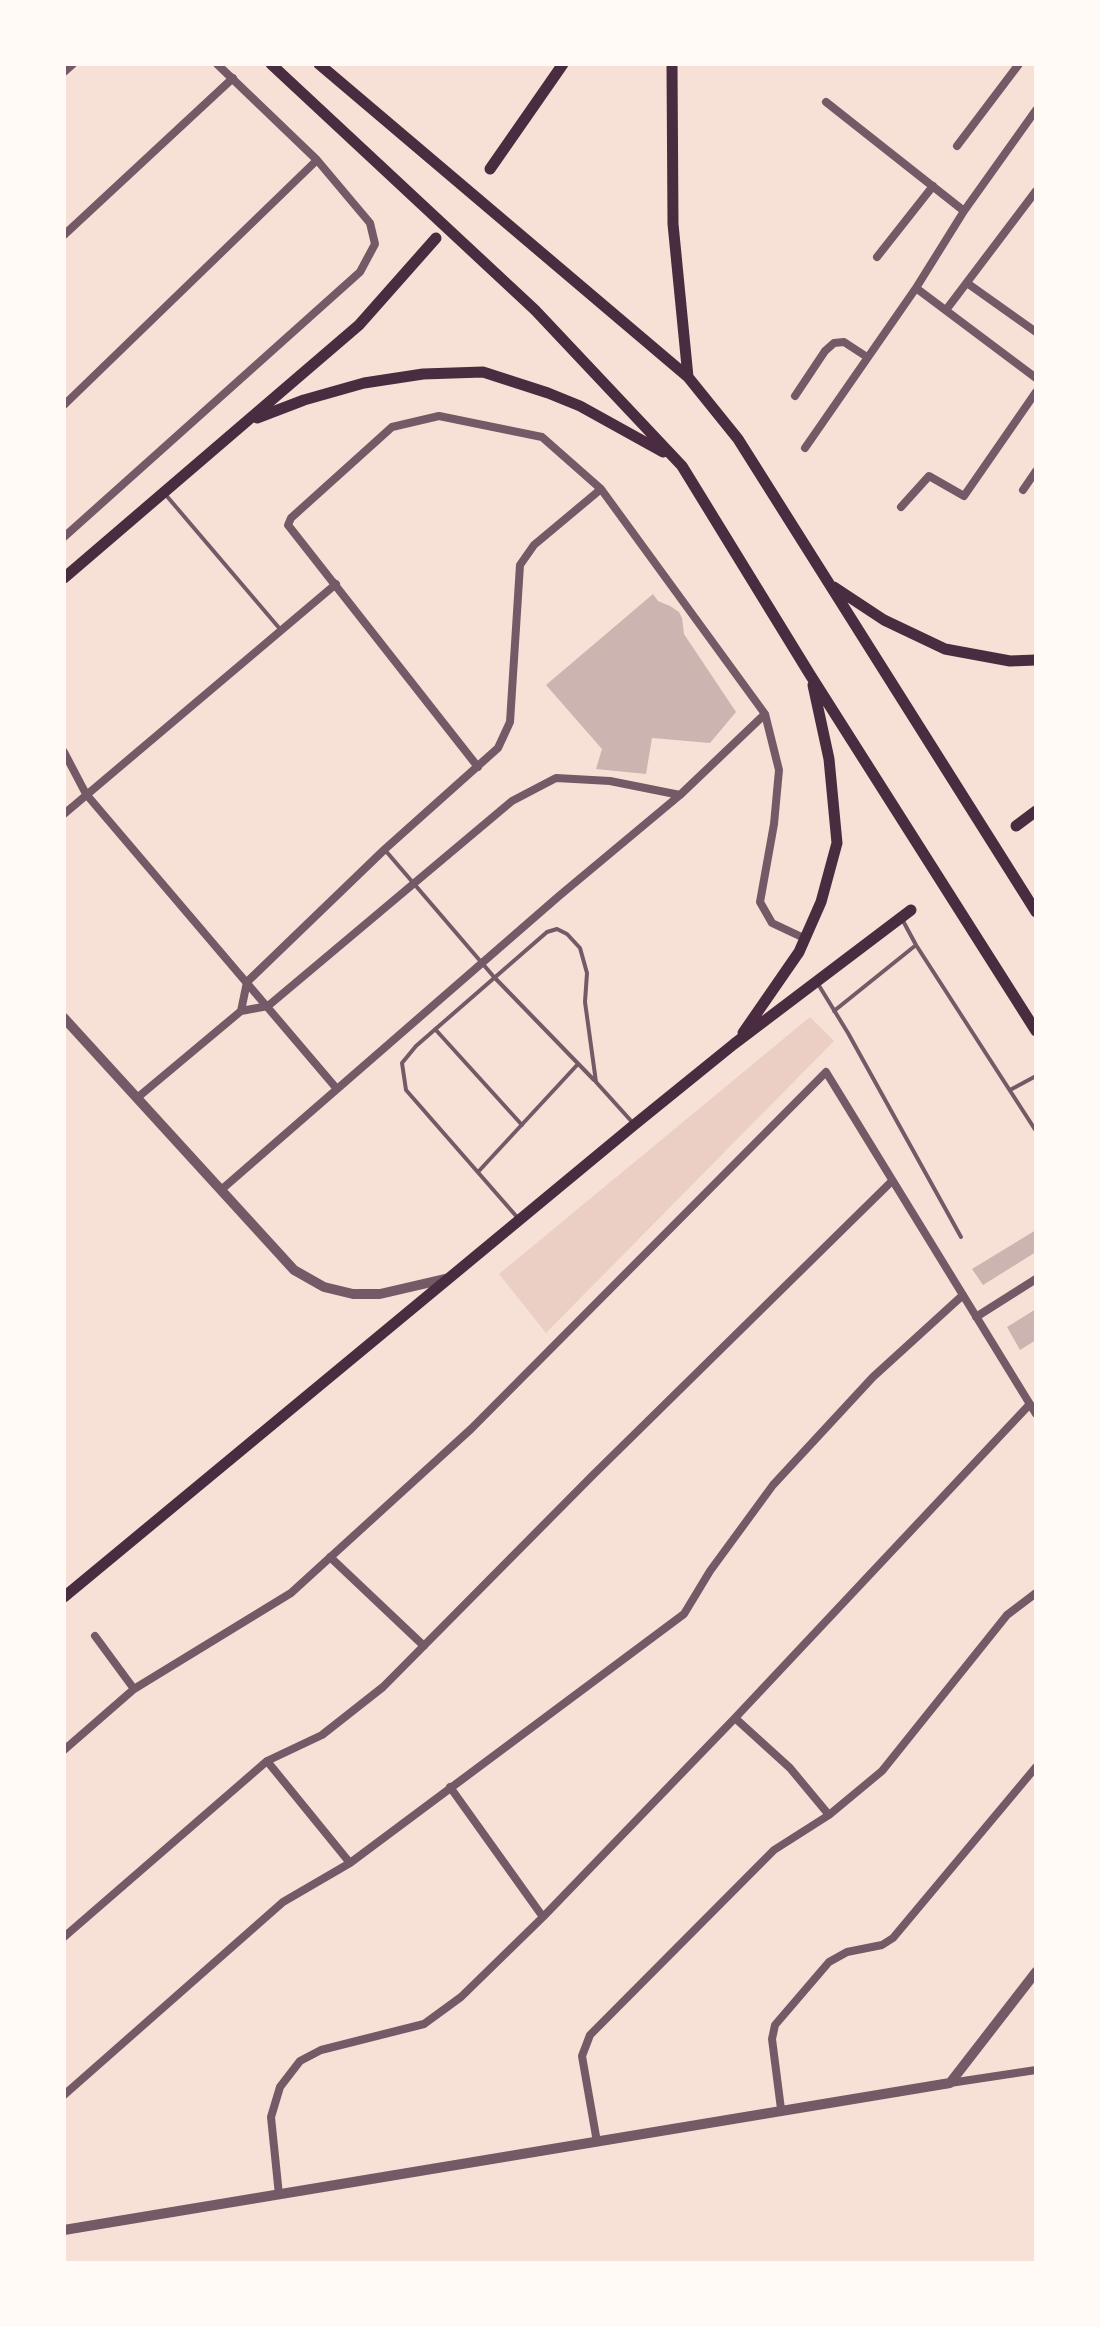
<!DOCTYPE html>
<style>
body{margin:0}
#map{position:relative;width:1100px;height:2327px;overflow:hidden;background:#f7e1d7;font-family:Literata,serif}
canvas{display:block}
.frame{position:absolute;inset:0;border:66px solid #fffaf5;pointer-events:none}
</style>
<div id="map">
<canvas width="1100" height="2327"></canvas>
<div class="frame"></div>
</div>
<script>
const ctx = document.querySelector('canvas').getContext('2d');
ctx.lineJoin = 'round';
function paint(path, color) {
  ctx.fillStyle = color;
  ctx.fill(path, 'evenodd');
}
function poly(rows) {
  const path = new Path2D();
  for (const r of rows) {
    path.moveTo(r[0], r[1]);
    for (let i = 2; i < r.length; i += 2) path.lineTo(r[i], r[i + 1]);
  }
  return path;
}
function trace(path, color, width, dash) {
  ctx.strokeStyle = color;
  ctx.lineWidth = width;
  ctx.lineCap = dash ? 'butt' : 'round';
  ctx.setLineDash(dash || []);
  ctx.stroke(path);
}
paint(poly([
 [810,1017,834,1041,546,1333,499,1274]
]), '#ebcfc5');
paint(poly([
 [653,594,658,601,670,606,679,612,682,618,684,634,736,712,710,743,652,738,646,774,596,769,602,749,546,685],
 [1036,1230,1036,1252,983,1285,972,1269],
 [1036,1309,1036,1340,1020,1350,1007,1327]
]), '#ccb4b1');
trace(poly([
 [165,494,280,629],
 [385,850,494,977,594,1080],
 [916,945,1036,1131],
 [818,984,848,1033,961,1237],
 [834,1011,916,945,902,919],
 [435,1029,522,1125],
 [1010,1090,1036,1076],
 [478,1172,578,1064],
 [517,1217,406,1090,402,1063,416,1046,547,932,557,929,567,934,580,948,587,973,585,1002,596,1082,633,1123]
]), '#755966', 4);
trace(poly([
 [64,72,73,64],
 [826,102,964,211],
 [1036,110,964,211,916,288,1036,378],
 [957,146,1019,64],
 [64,235,233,78],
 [877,257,933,186],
 [967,283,1036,332],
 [946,310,1036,191],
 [795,396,825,351,834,343,844,342,867,357],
 [64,405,317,160],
 [805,448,916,288],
 [1023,490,1036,471],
 [901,507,929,476,964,496,1036,392],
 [64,537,360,272,375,244,370,223,317,160,217,64],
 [64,752,86,794,337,1089],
 [478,767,288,525,291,518,392,427,439,416,542,437,601,489,765,714,779,770,774,824,760,902,772,923,806,939],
 [64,814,336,584],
 [241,1011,247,982,385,849,498,748,510,722,520,565,534,545,601,489],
 [137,1098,241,1011,268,1006,512,801,556,778,610,781,680,795],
 [221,1190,559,896,680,795,765,714],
 [976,1317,1036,1279],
 [330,1557,424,1646],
 [95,1636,134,1689],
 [735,1718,790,1768,829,1815],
 [64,1750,134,1689,291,1593,471,1429,826,1072,1036,1414],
 [267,1761,350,1863],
 [450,1787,543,1917],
 [64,1937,267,1761,322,1735,383,1687,593,1475,892,1181],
 [950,2083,1036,2070],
 [64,2095,283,1902,350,1863,684,1614,710,1571,773,1485,873,1377,963,1295],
 [781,2109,772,2039,775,2025,829,1962,847,1952,882,1945,893,1938,1036,1767],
 [597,2142,582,2056,590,2035,774,1850,829,1815,882,1771,1007,1615,1036,1593],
 [279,2195,271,2117,280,2087,300,2061,321,2050,424,2024,461,1997,543,1917,735,1718,1030,1404]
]), '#755966', 8);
trace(poly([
 [64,1018,294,1270,324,1287,353,1294,380,1294,449,1278],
 [64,2230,950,2083,1036,1972]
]), '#755966', 10);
trace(poly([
 [271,64,535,310,682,466,809,673,1036,1031],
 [319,64,688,377,738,439,1036,912],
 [672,64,673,224,688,377],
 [490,169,563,64],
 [257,418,304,400,364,383,423,374,483,372,548,393,580,406,663,452],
 [64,578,359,325,436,238],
 [834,587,884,620,945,649,1010,661,1036,660],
 [1016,826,1036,811],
 [743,1033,799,952,821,902,837,843,829,759,813,685],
 [64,1597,634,1125,734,1044,911,910]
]), '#4a2c40', 11);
</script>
